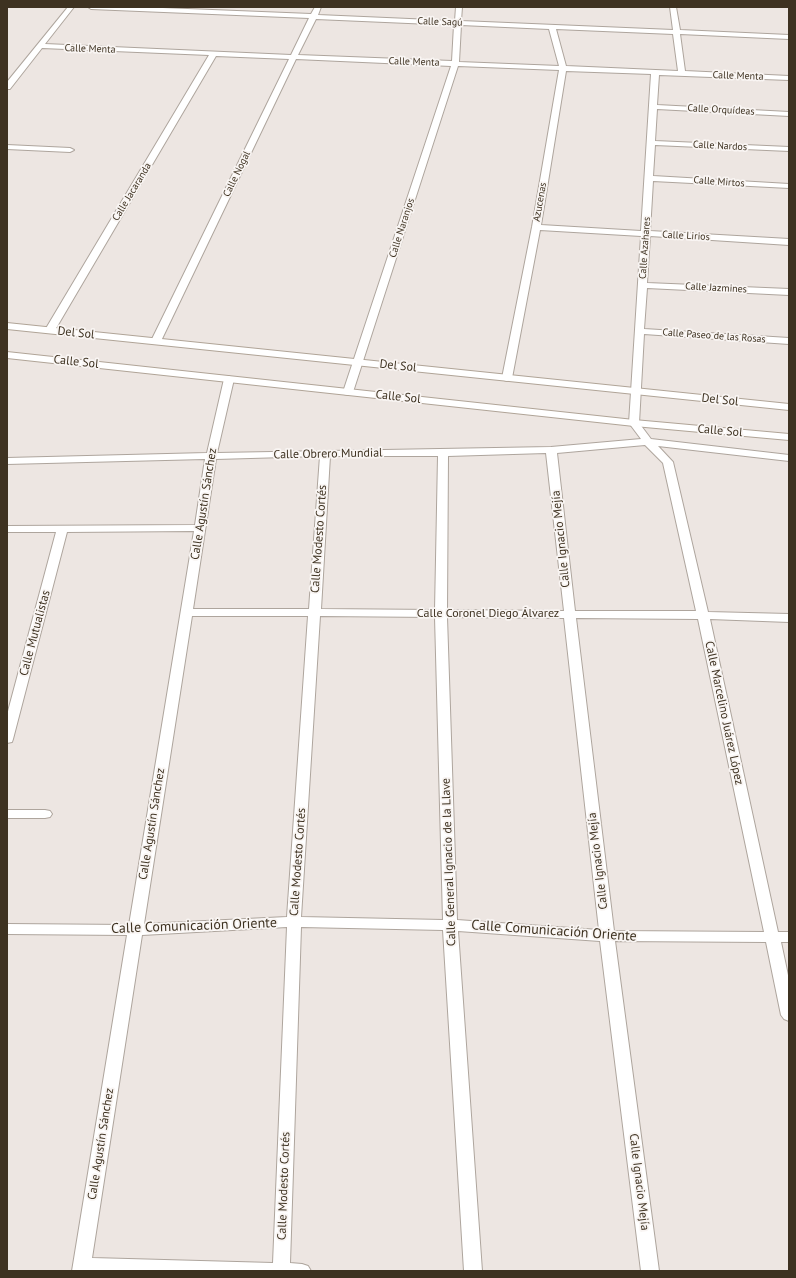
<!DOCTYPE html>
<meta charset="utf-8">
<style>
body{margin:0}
#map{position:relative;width:796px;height:1278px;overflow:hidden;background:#ede6e2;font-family:"PT Sans",sans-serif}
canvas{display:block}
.frame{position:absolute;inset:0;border:8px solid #3e3221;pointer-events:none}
</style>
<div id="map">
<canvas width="796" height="1278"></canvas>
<div class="frame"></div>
</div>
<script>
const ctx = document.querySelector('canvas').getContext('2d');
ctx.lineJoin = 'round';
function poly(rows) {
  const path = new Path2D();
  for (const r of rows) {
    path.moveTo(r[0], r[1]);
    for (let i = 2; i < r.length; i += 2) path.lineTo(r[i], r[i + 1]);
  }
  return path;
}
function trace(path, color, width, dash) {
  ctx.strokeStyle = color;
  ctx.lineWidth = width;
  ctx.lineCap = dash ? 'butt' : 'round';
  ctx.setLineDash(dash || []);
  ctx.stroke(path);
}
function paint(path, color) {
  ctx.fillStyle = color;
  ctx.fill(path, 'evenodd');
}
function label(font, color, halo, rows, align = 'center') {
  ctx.font = font + ' "PT Sans",sans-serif';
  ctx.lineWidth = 3.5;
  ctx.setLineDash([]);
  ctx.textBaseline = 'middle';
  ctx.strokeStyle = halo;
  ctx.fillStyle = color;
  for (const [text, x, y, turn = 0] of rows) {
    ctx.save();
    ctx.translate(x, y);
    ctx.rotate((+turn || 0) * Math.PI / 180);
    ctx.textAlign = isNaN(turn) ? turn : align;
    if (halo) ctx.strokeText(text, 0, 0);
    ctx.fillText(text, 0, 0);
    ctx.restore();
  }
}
const street = poly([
 [68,7,74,7,45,44,291,55,309,18,91,9,88,7,138,7,311,14,315,7,321,7,318,15,455,21,456,7,462,7,461,21,673,30,670,7,676,7,680,30,789,35,789,39,680,34,685,71,789,76,789,80,659,75,657,105,789,112,789,116,657,109,655,141,789,147,789,151,655,145,653,176,789,184,789,188,653,181,650,231,789,239,789,245,650,236,647,283,789,289,789,295,647,288,644,329,789,338,789,344,644,334,639,423,651,439,789,455,789,461,658,446,673,462,708,612,789,614,789,622,710,619,778,932,789,932,789,942,781,942,789,980,789,1021,784,1019,781,1015,766,942,615,941,659,1271,641,1271,600,941,458,931,482,1271,464,1271,443,930,301,927,290,1263,302,1264,308,1266,311,1271,72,1271,127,935,7,934,7,924,129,925,194,531,67,532,13,739,12,742,7,743,7,715,56,532,7,532,7,526,195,525,205,459,7,464,7,458,207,453,224,379,229,376,234,379,217,453,551,447,641,439,629,423,641,236,540,230,512,378,507,381,504,380,502,378,532,227,559,70,458,66,353,392,348,395,344,394,343,392,451,66,296,59,161,341,159,343,153,343,151,341,289,59,216,56,55,330,53,332,47,332,45,330,209,55,42,48,10,89,7,89,7,82,68,7],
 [316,19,454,25,452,61,298,55,316,19],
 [461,25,549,29,559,66,459,62,461,25],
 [556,29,673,34,678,71,566,66,556,29],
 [566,71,651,74,641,231,541,225,566,71],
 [645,445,663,463,696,611,575,611,557,453,645,445],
 [546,453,564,611,447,610,448,456,546,453],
 [320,456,309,609,193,609,216,459,320,456],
 [330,456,438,456,435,610,321,609,330,456],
 [192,616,308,616,287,917,144,924,192,616],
 [320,616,435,617,443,920,301,917,320,616],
 [447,617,564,618,599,930,457,920,447,617],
 [576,618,698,619,764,932,614,931,576,618],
 [287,927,273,1263,92,1258,142,935,287,927],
 [7,145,70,148,74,150,70,152,7,149,7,145],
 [7,810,45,810,50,811,52,814,50,817,45,818,7,818,7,810]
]);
const secondary = poly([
 [7,323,789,404,789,410,7,329,7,323],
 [7,352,634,420,789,434,789,440,634,426,7,358,7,352]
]);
trace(street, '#aea59d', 2);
trace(secondary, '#b0a497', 2);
paint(street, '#fff');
paint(secondary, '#fff');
label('10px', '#3e3221', '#f9f5f3', [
 ["Calle Sagú",440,22,2],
 ["Calle Menta",90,49,2],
 ["Calle Menta",414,62,2],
 ["Calle Menta",738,76,2],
 ["Calle Orquídeas",721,110,3],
 ["Calle Nardos",720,146,3],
 ["Calle Nogal",237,174,-64],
 ["Calle Mirtos",719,182,4],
 ["Calle Jacaranda",132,192,-59],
 ["Azucenas",540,202,-80],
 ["Calle Naranjos",402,228,-72],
 ["Calle Lirios",686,236,3],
 ["Calle Azahares",645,248,-86],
 ["Calle Jazmines",716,288,3],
 ["Calle Paseo de las Rosas",714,336,4]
]);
label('12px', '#3e3221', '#f9f5f3', [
 ["Del Sol",76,333,6],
 ["Calle Sol",76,362,6],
 ["Del Sol",398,366,6],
 ["Calle Sol",398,397,6],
 ["Del Sol",720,400,6],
 ["Calle Sol",720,431,5],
 ["Calle Obrero Mundial",328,454,-1],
 ["Calle Agustín Sánchez",204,504,-81],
 ["Calle Modesto Cortés",319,539,-86],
 ["Calle Ignacio Mejía",561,539,-96],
 ["Calle Coronel Diego Álvarez",488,614],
 ["Calle Mutualistas",35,633,-75],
 ["Calle Marcelino Juárez López",724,713,78],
 ["Calle Agustín Sánchez",152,824,-81],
 ["Calle Ignacio Mejía",598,861,-97],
 ["Calle Modesto Cortés",298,862,-86],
 ["Calle General Ignacio de la Llave",449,862,-92],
 ["Calle Agustín Sánchez",101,1144,-81],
 ["Calle Ignacio Mejía",639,1182,83],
 ["Calle Modesto Cortés",284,1186,-88]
]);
label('14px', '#3e3221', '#f9f5f3', [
 ["Calle Comunicación Oriente",194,926,-2],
 ["Calle Comunicación Oriente",554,931,4]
]);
</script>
